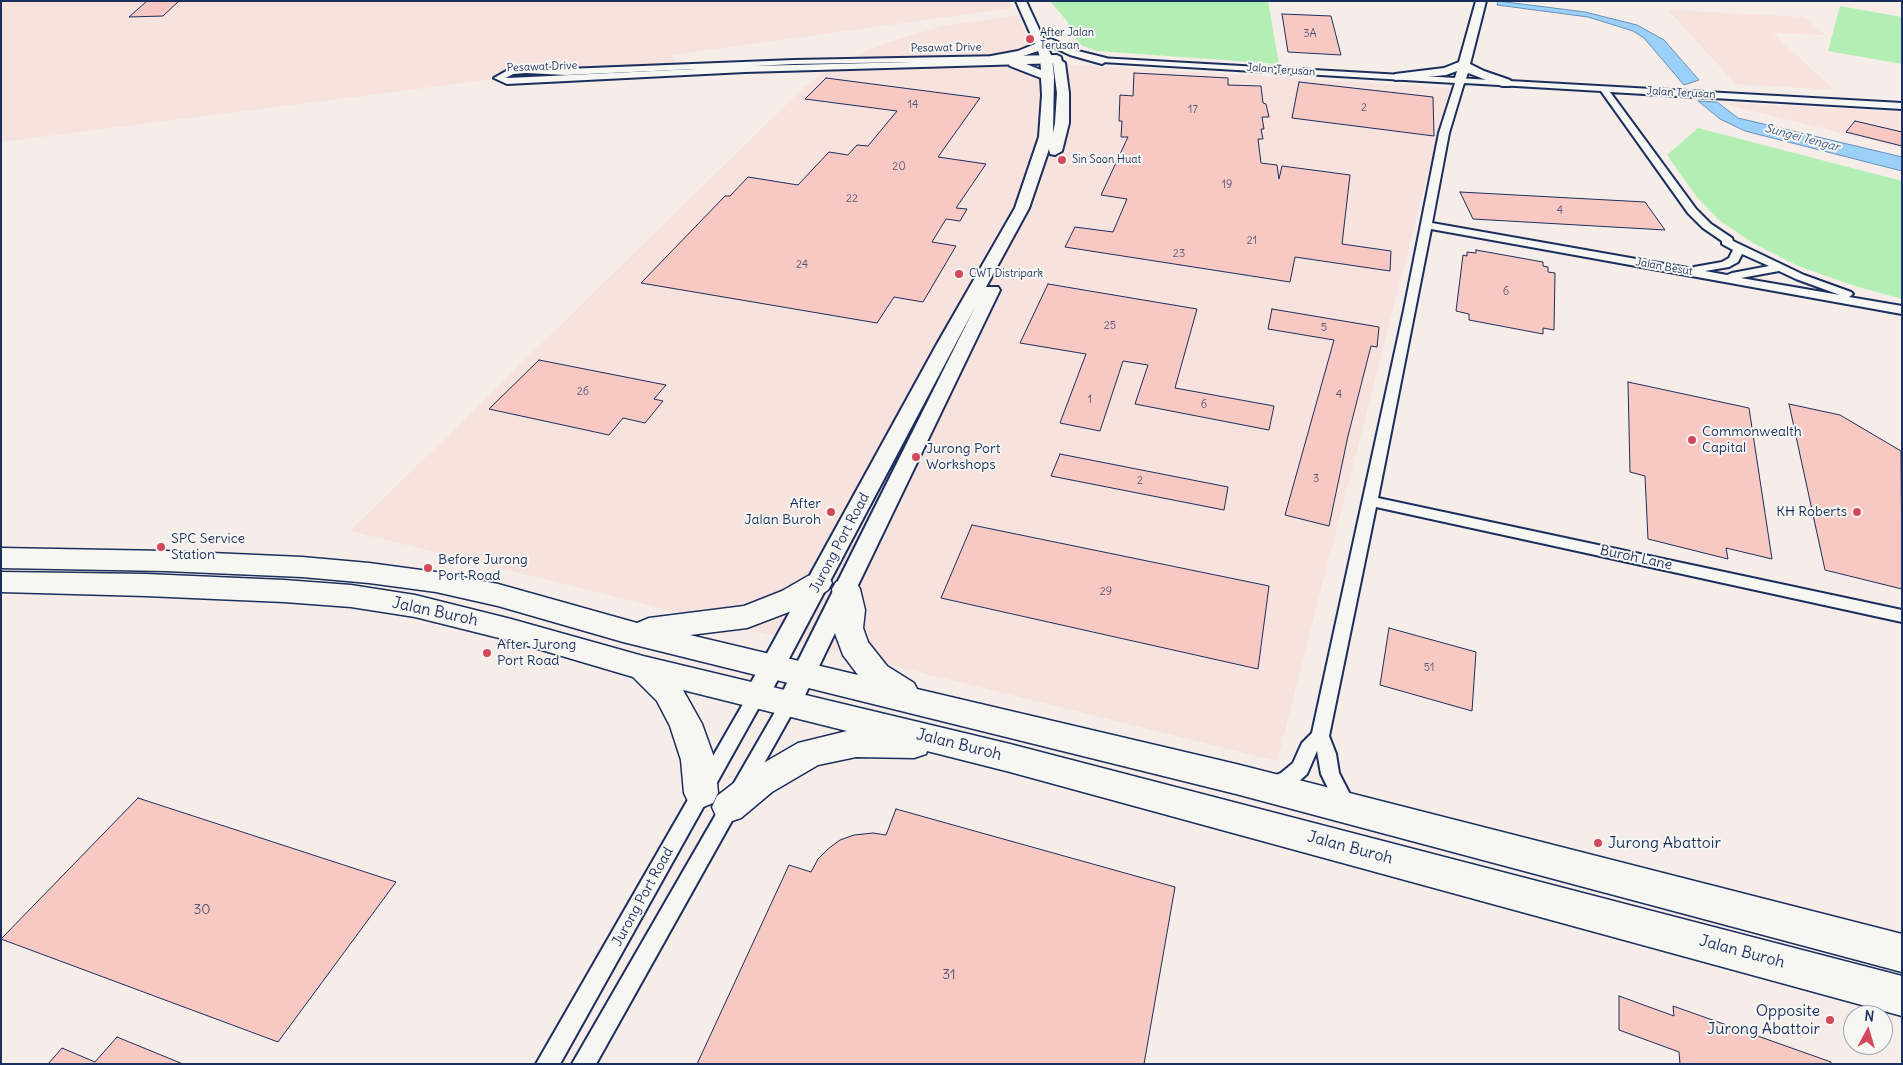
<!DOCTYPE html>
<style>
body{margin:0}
#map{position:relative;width:1903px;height:1065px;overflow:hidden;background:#f6ede9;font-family:Delius,sans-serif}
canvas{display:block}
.frame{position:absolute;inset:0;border:2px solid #1b2f5e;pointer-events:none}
.north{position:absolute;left:1843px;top:1005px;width:50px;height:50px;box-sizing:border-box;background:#f6f6f2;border:1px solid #9ea6b7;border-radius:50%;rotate:6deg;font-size:14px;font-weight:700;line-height:20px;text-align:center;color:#1b2f5e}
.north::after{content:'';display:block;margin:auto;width:18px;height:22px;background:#d1495b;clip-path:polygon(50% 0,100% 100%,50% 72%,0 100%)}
</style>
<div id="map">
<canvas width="1903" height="1065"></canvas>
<div class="frame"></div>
<div class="north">N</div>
</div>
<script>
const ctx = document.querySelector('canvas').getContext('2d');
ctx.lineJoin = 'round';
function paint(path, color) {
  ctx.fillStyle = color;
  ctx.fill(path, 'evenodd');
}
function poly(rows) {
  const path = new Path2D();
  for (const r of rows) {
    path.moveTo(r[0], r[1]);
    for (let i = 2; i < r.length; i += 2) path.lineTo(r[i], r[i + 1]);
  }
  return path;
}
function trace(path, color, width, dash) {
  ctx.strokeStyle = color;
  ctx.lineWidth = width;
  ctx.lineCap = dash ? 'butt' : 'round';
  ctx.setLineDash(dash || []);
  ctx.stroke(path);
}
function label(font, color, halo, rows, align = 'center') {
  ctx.font = font + ' Delius,sans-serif';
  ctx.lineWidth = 4;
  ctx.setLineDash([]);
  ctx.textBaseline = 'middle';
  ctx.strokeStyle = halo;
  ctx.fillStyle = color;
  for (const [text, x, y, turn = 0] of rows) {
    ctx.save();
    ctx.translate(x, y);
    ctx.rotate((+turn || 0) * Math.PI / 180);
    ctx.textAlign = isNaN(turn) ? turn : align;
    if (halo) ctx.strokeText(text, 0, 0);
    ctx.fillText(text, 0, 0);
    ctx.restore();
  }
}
paint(poly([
 [1,1,1010,1,1012,8,672,55,677,64,583,77,581,68,1,142],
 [1668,10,1804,17,1825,35,1773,33,1834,90,1736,84],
 [1020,15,1033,62,1450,88,1277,761,350,531,803,88,833,65,889,42,943,26],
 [1717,102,1902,112,1902,148]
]), '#f7e2de');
paint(poly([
 [1050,1,1268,1,1279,64,1097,51,1078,44,1067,21],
 [1840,6,1902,17,1902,64,1828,51],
 [1698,128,1902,181,1902,299,1855,286,1798,266,1753,243,1719,220,1696,196,1667,155]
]), '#b3efb4');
const water = poly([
 [1498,1,1585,12,1637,25,1664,40,1699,80,1684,85,1644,38,1633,31,1588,17,1497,5,1498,1],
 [1698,101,1717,102,1738,118,1902,157,1902,171,1745,131,1720,119,1698,101]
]);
paint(water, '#9bd1f9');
trace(water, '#6890bb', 1);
const building = poly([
 [147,1,179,1,163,16,129,17,147,1],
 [1282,14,1331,16,1341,55,1288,52,1282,14],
 [1134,73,1228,78,1228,85,1261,86,1263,103,1266,104,1269,117,1262,117,1264,129,1261,129,1263,139,1258,139,1261,163,1277,165,1279,179,1282,166,1350,175,1342,244,1391,251,1390,271,1295,257,1290,282,1065,247,1075,227,1113,232,1127,199,1101,195,1128,137,1121,137,1122,121,1119,121,1120,95,1133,96,1134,73],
 [826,78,980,98,938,157,986,164,956,208,967,209,960,221,946,219,932,242,956,246,923,302,894,297,877,323,641,283,725,196,730,196,748,177,798,185,829,152,848,155,857,145,868,146,897,111,805,99,826,78],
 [1299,82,1433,97,1434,136,1292,118,1299,82],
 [1855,121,1902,132,1902,146,1846,132,1855,121],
 [1460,192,1645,202,1665,230,1473,219,1460,192],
 [1476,250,1543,262,1543,266,1548,267,1548,272,1555,273,1554,330,1543,328,1543,334,1469,320,1469,314,1456,311,1463,255,1467,256,1467,252,1476,253,1476,250],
 [1048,284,1197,309,1175,388,1274,406,1269,430,1135,404,1148,365,1123,361,1100,431,1060,423,1086,354,1020,343,1048,284],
 [1272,309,1379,327,1377,347,1371,346,1348,436,1329,526,1285,515,1334,340,1268,329,1272,309],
 [539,360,666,385,654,399,663,401,645,423,623,418,609,435,489,409,539,360],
 [1628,382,1749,408,1772,559,1726,548,1728,559,1648,539,1645,476,1630,472,1628,382],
 [1789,404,1840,415,1901,451,1902,589,1825,570,1789,404],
 [1060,454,1228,487,1224,510,1051,476,1060,454],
 [972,525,1269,586,1258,669,941,598,972,525],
 [1389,628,1476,652,1472,711,1380,685,1389,628],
 [138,798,396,882,278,1042,1,939,138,798],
 [896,809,1175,887,1144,1064,697,1064,789,865,811,872,818,859,828,849,840,840,854,835,873,833,886,835,896,809],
 [1619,996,1674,1016,1673,1006,1831,1062,1831,1064,1680,1064,1679,1052,1619,1030,1619,996],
 [117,1037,183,1064,48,1064,62,1048,95,1062,117,1037]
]);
paint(building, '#f8c8c3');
trace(building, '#1b2f5e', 1);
const street = poly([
 [1057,55,1061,57,1062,63,745,72,507,84,494,78,508,70,526,67,566,69,794,60,1057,55],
 [912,62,754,66,794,64,912,62],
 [716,68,508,78,506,78,513,74,526,73,566,75,716,68],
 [1099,58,1902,103,1902,109,1610,92,1696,209,1711,224,1732,238,1733,241,1804,275,1851,292,1853,294,1849,297,1902,306,1902,314,1431,229,1378,498,1902,610,1902,622,1376,507,1329,736,1336,754,1339,773,1356,806,1354,812,1347,814,1340,812,1321,774,1317,751,1307,774,1295,785,1271,794,1264,792,1262,786,1264,780,1281,773,1293,763,1302,743,1312,733,1404,310,1439,133,1455,83,1102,62,1098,60,1099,58],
 [1464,83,1601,91,1688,213,1703,228,1722,241,1722,244,1733,250,1729,258,1722,262,1694,267,1693,269,1432,223,1449,133,1464,83],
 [1742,254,1769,266,1732,273,1727,275,1705,271,1729,267,1738,262,1742,254],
 [1779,271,1796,279,1840,295,1741,278,1779,271],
 [757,688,763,690,766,695,763,700,560,1064,536,1064,751,690,757,688],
 [789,696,795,698,798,703,795,708,596,1064,572,1064,783,698,789,696]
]);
const secondary = poly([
 [1016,1,1026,1,1052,57,1054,77,1053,133,1055,123,1057,93,1053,63,1059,59,1065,63,1069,93,1069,123,1062,151,1055,155,1050,154,1049,149,1029,208,986,287,998,287,1000,290,798,710,789,713,780,710,777,703,975,307,766,702,757,705,748,702,745,695,748,688,937,344,1015,208,1039,137,1042,95,1041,78,1010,66,1008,63,1014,59,1041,70,1040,57,1038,51,1020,57,995,62,989,58,991,56,1018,51,1035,44,1016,1],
 [1476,1,1486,1,1470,64,1484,71,1510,80,1512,83,1510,86,1502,86,1468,73,1464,84,1456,84,1454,81,1457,71,1446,75,1395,80,1393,77,1395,74,1444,68,1459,62,1476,1],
 [1051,39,1078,51,1106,58,1108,60,1102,64,1070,55,1047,44,1045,42,1047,40,1051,39]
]);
const highway = poly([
 [1,548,166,551,302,557,369,563,436,572,498,584,637,623,649,618,744,606,782,591,808,576,818,573,828,576,832,583,828,590,802,607,747,628,690,635,858,675,843,655,833,628,835,610,832,589,836,582,846,578,856,582,860,589,865,610,863,628,868,642,887,666,914,683,917,689,1236,764,1902,934,1902,972,1236,794,623,642,498,606,436,592,369,583,302,577,166,571,1,568,1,548],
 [1,572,146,574,284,580,351,585,415,595,511,619,643,656,1010,744,1902,976,1902,1016,1010,772,927,751,926,754,914,758,856,757,818,765,772,792,741,818,729,822,717,818,712,807,717,796,748,772,798,743,847,731,683,690,702,724,715,760,718,793,713,803,701,808,689,803,684,793,681,760,670,726,657,701,633,677,511,641,415,617,351,607,284,602,146,596,1,592,1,572]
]);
trace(street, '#1b2f5e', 4);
trace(secondary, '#1b2f5e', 4);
trace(highway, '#1b2f5e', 3);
paint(street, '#f6f6f2');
paint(secondary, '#f6f6f2');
paint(highway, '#f6f6f2');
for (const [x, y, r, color] of [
 [1030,39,5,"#d1495b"],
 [1062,160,5,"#d1495b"],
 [959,274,5,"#d1495b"],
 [1692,440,5,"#d1495b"],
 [916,457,5,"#d1495b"],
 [831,512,5,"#d1495b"],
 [1857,512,5,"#d1495b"],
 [161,547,5,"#d1495b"],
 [428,568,5,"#d1495b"],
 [487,653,5,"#d1495b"],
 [1598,843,5,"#d1495b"],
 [1830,1020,5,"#d1495b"]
]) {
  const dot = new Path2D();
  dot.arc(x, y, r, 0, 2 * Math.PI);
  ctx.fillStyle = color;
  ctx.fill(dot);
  trace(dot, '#f6f6f2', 2);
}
label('11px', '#1b2f5e', '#f6f6f2', [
 ["After Jalan",1040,33],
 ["Terusan",1040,46],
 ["Sin Soon Huat",1072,160],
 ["CWT Distripark",969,274]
], 'left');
label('11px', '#525577', null, [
 ["3A",1310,34],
 ["14",913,105],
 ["2",1364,108],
 ["17",1193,110],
 ["20",899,167],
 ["19",1227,185],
 ["22",852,199],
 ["4",1560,211],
 ["21",1252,241],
 ["23",1179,254],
 ["24",802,265],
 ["6",1506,292],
 ["25",1110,326],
 ["5",1324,328],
 ["26",583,392],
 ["4",1339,395],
 ["1",1090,400],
 ["6",1204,405],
 ["3",1316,479],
 ["2",1140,481],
 ["29",1106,592],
 ["51",1429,668]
]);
label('11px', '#1b2f5e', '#f6f6f2', [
 ["Pesawat Drive",946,48,-1],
 ["Pesawat Drive",542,67,-2],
 ["Jalan Terusan",1281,70,4],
 ["Jalan Terusan",1681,93,3],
 ["Jalan Besut",1664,267,10]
]);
label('italic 12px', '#3b5885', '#f6f6f2', [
 ["Sungei Tengar",1802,138,15]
]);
label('14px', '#1b2f5e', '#f6f6f2', [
 ["Commonwealth",1702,432],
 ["Capital",1702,448],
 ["Jurong Port",926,449],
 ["Workshops",926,465],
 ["After",821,504,"right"],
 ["Jalan Buroh",821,520,"right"],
 ["KH Roberts",1847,512,"right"],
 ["SPC Service",171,539],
 ["Station",171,555],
 ["Before Jurong",438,560],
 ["Port Road",438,576],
 ["After Jurong",497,645],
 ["Port Road",497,661]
], 'left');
label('14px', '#1b2f5e', '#f6f6f2', [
 ["Jurong Port Road",840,543,-62],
 ["Buroh Lane",1636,558,12],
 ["Jurong Port Road",643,897,-61]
]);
label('14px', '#525577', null, [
 ["30",202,910],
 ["31",949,975]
]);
label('16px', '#1b2f5e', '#f6f6f2', [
 ["Jalan Buroh",435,612,12],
 ["Jalan Buroh",959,745,14],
 ["Jalan Buroh",1350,848,15],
 ["Jalan Buroh",1742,952,15]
]);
label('16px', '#1b2f5e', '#f6f6f2', [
 ["Jurong Abattoir",1608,843],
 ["Opposite",1820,1011,"right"],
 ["Jurong Abattoir",1820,1029,"right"]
], 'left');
</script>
